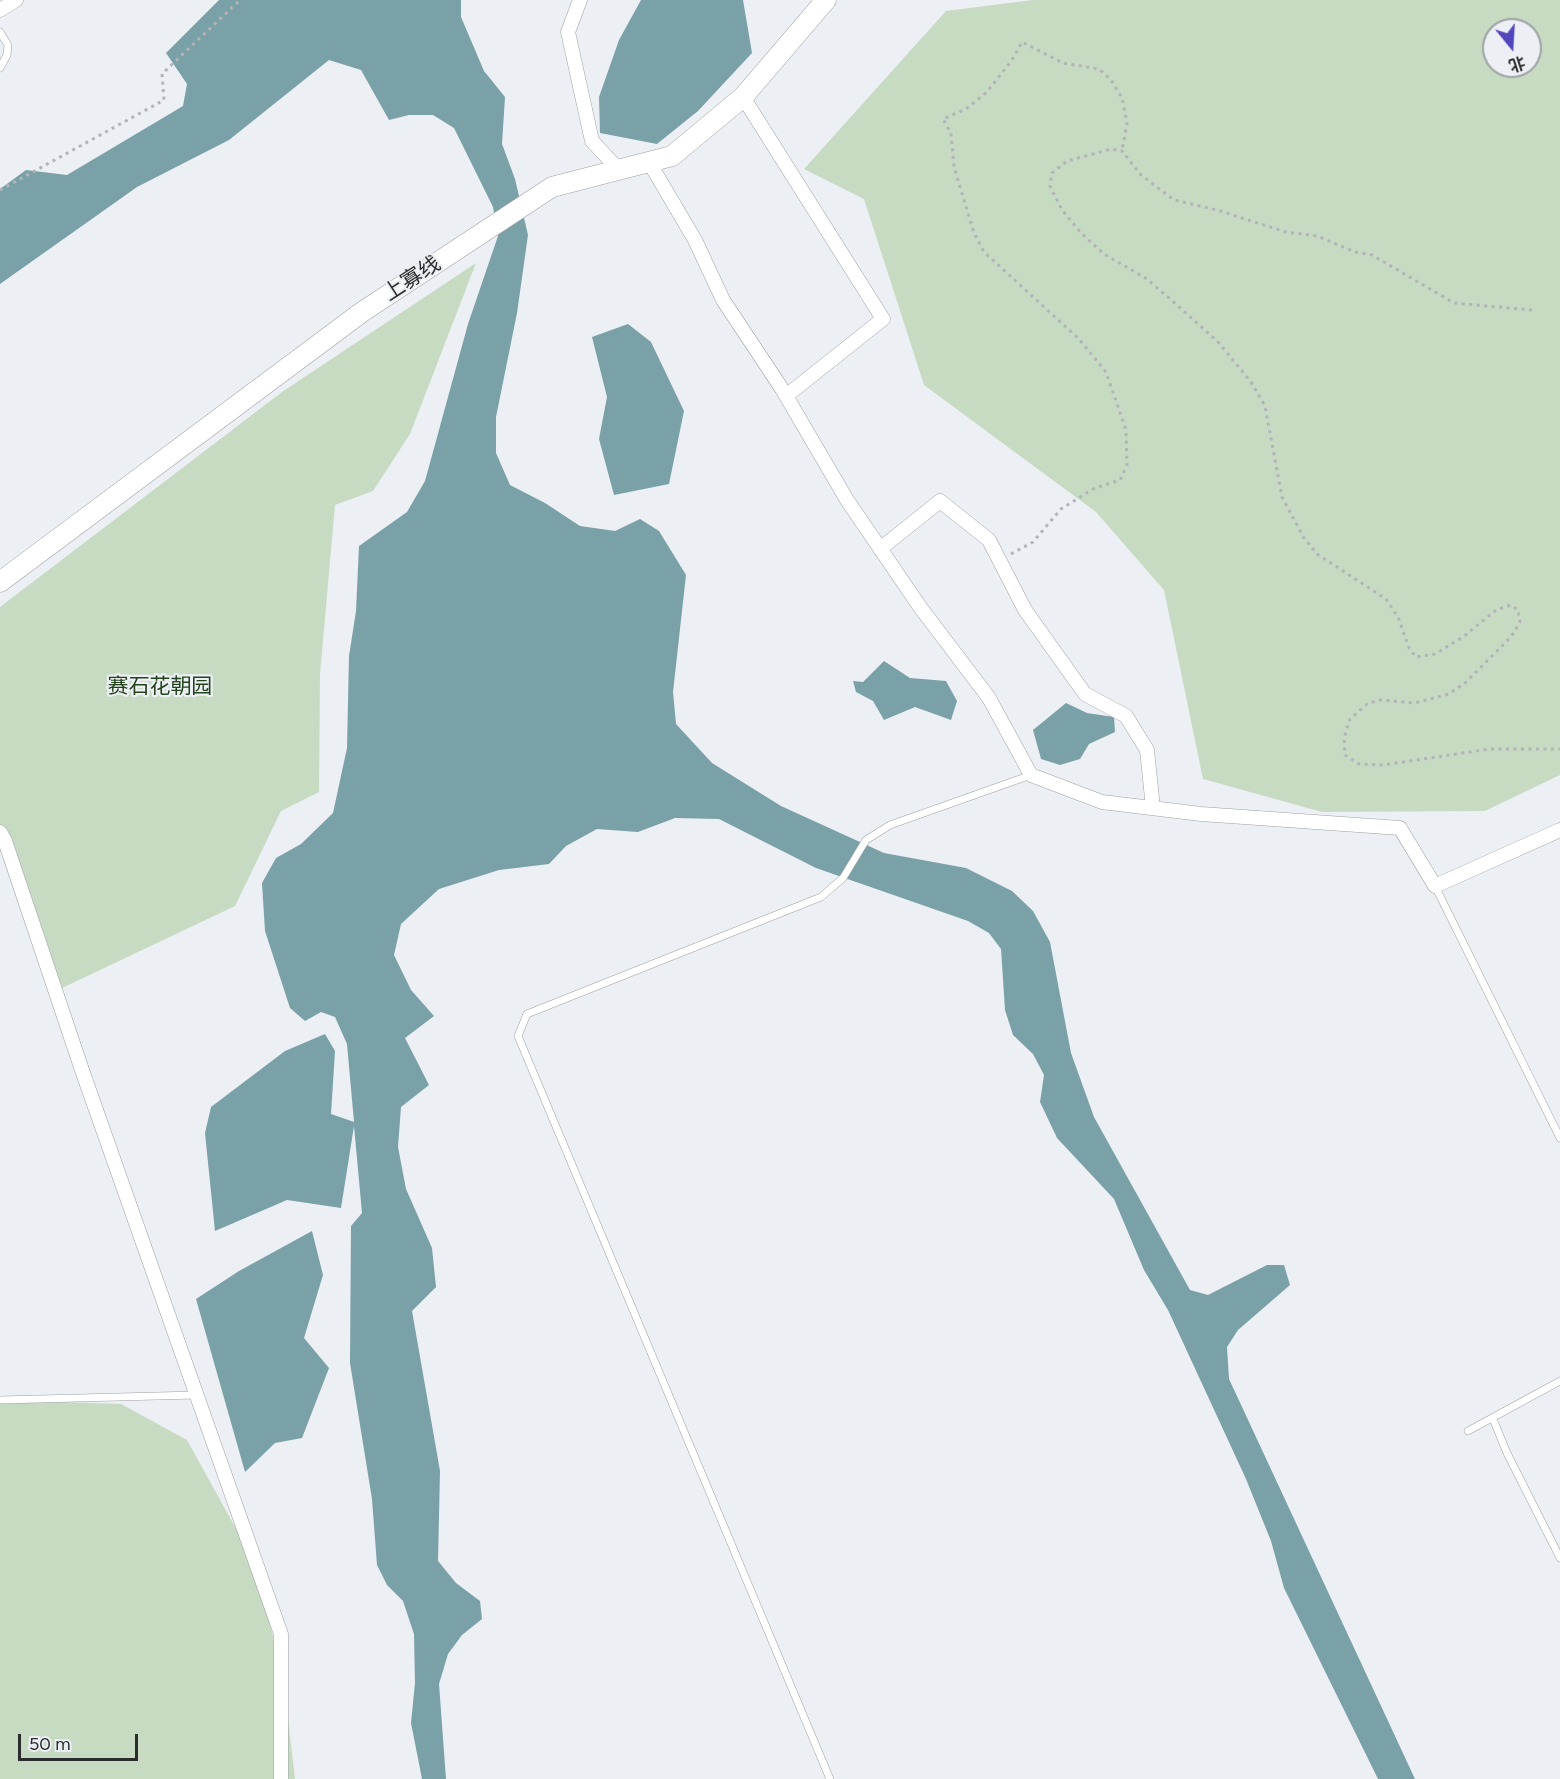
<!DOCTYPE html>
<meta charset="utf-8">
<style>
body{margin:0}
#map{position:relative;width:1560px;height:1779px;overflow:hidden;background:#eceff3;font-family:Figtree,"Noto Sans SC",sans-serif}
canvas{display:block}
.north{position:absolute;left:1482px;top:18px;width:60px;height:60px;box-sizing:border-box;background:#eceff3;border:2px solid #9fa1a4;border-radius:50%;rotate:162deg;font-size:16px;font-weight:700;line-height:24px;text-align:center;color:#2b2c2d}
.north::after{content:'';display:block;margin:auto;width:21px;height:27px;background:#5346bd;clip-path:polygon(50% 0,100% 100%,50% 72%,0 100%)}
.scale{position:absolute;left:18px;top:1734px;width:120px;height:27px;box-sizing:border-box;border:3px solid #2b2c2d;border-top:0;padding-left:8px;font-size:18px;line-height:21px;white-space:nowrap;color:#2b2c2d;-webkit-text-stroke:4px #eceff3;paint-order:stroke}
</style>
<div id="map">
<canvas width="1560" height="1779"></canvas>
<div class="north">北</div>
<div class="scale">50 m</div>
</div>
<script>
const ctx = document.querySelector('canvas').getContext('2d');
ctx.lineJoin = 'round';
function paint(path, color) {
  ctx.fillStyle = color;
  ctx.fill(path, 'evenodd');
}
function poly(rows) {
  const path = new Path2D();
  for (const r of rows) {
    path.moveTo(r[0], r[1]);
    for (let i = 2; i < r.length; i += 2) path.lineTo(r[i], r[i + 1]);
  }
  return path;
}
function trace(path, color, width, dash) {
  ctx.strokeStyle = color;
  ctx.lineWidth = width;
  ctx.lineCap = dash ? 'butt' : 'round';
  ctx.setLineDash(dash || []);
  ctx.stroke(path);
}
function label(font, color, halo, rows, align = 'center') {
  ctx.font = font + ' Figtree,"Noto Sans SC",sans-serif';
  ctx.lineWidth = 4.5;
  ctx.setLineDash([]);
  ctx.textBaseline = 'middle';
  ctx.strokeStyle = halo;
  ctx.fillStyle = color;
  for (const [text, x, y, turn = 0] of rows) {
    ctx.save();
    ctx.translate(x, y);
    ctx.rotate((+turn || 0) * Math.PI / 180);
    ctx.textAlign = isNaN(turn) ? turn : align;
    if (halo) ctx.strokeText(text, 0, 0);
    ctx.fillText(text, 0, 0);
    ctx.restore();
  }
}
paint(poly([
 [1033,0,1560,0,1560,775,1485,811,1322,812,1203,779,1164,590,1096,512,924,385,864,199,804,169,946,11],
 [1494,30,1530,30,1530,66,1494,66],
 [476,263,410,434,373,491,335,505,320,674,319,792,281,811,235,906,62,988,0,831,0,607,282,392],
 [0,1400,121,1404,187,1440,261,1574,287,1711,295,1779,0,1779]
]), '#c6dbc2');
paint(poly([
 [219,0,461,0,461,17,484,71,505,97,502,144,515,179,528,235,517,313,496,417,496,453,510,485,545,503,580,526,615,531,640,519,659,531,686,575,673,692,676,724,712,763,781,806,884,853,966,868,1012,891,1033,911,1050,942,1071,1053,1094,1117,1190,1290,1208,1295,1267,1265,1284,1265,1290,1285,1238,1330,1227,1347,1229,1379,1415,1779,1378,1779,1284,1588,1271,1541,1246,1479,1168,1310,1144,1270,1114,1199,1057,1138,1040,1102,1044,1075,1033,1054,1013,1035,1005,1010,1001,949,989,933,968,921,816,868,719,819,675,818,638,832,597,829,566,846,549,864,499,870,439,889,401,924,394,955,411,990,434,1016,405,1038,429,1085,401,1107,398,1147,406,1189,432,1248,436,1287,412,1311,440,1471,438,1561,456,1583,480,1601,482,1619,462,1635,448,1654,439,1684,446,1779,422,1779,411,1723,415,1683,414,1634,403,1601,387,1585,377,1565,372,1499,350,1363,351,1226,362,1213,354,1126,341,1208,287,1200,215,1231,205,1133,211,1107,285,1051,325,1034,335,1051,331,1114,354,1122,347,1044,335,1017,321,1012,305,1021,290,1008,265,931,262,883,276,858,301,844,333,813,347,748,349,656,356,611,359,546,407,512,425,481,468,324,498,236,493,207,454,128,433,115,409,115,389,120,361,70,329,60,229,140,137,187,0,284,0,189,26,170,67,175,183,106,187,84,166,53],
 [641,0,743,0,752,53,698,111,657,144,600,133,599,97,619,40],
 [628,324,651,342,684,411,669,484,614,495,599,439,607,397,592,337],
 [884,661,910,678,946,681,957,701,951,720,915,707,884,720,873,701,856,692,853,681,863,682],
 [1066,703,1087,713,1114,717,1115,732,1089,744,1080,759,1060,765,1041,759,1033,730],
 [312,1231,323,1275,304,1338,329,1368,302,1438,275,1443,245,1472,196,1299,239,1271]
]), '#7aa1a8');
const lane = poly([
 [0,32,8,45,7,55,0,68],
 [1435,886,1560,1138],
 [0,1400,196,1395],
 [1493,1419,1507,1453,1560,1558],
 [1468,1431,1560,1381],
 [830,1779,518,1036,527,1014,821,897,843,878,866,840,890,825,1031,775]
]);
const street = poly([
 [580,0,568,32,592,141,619,170],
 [0,10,16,0],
 [743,97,883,319,786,396],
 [649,162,695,240,723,300,782,389,847,500,920,607,989,698,1031,775,1102,802,1201,814,1400,828,1435,886,1560,830],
 [880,549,940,501,989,540,1025,610,1085,694,1126,716,1147,750,1153,808],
 [0,832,5,841,83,1073,281,1634,281,1779]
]);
const secondary = poly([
 [0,582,362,312,552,187,672,156,743,97,826,0]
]);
trace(lane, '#9ea0a4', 8);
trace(street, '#9ea0a4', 15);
trace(secondary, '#9ea0a4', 21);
trace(poly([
 [0,190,164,100,162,74,240,0],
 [1532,310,1454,303,1372,255,1355,252,1317,236,1286,232,1217,210,1174,200,1141,175,1122,151,1111,149,1067,161,1052,173,1050,186,1062,210,1081,233,1104,254,1147,279,1177,305,1218,342,1251,382,1265,406,1282,497,1304,538,1317,554,1386,599,1398,617,1409,648,1416,657,1435,654,1463,637,1496,610,1511,605,1518,610,1520,622,1511,637,1465,683,1449,694,1415,703,1379,700,1367,704,1350,719,1344,738,1345,755,1359,764,1383,765,1490,749,1560,749],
 [1011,554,1033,542,1061,509,1093,489,1120,480,1127,465,1126,430,1106,372,1079,339,984,252,974,233,954,167,951,133,943,119,966,109,987,92,1012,60,1022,42,1063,63,1099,69,1111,80,1122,98,1127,123,1122,151]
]), '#b2b4b7', 3, [3, 4.5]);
trace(lane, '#fff', 7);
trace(street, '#fff', 14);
trace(secondary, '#fff', 20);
label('21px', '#2b2c2d', '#eceff3', [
 ["上寡线",412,279,-33]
]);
label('21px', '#22431c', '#eceff3', [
 ["赛石花朝园",160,687]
]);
</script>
